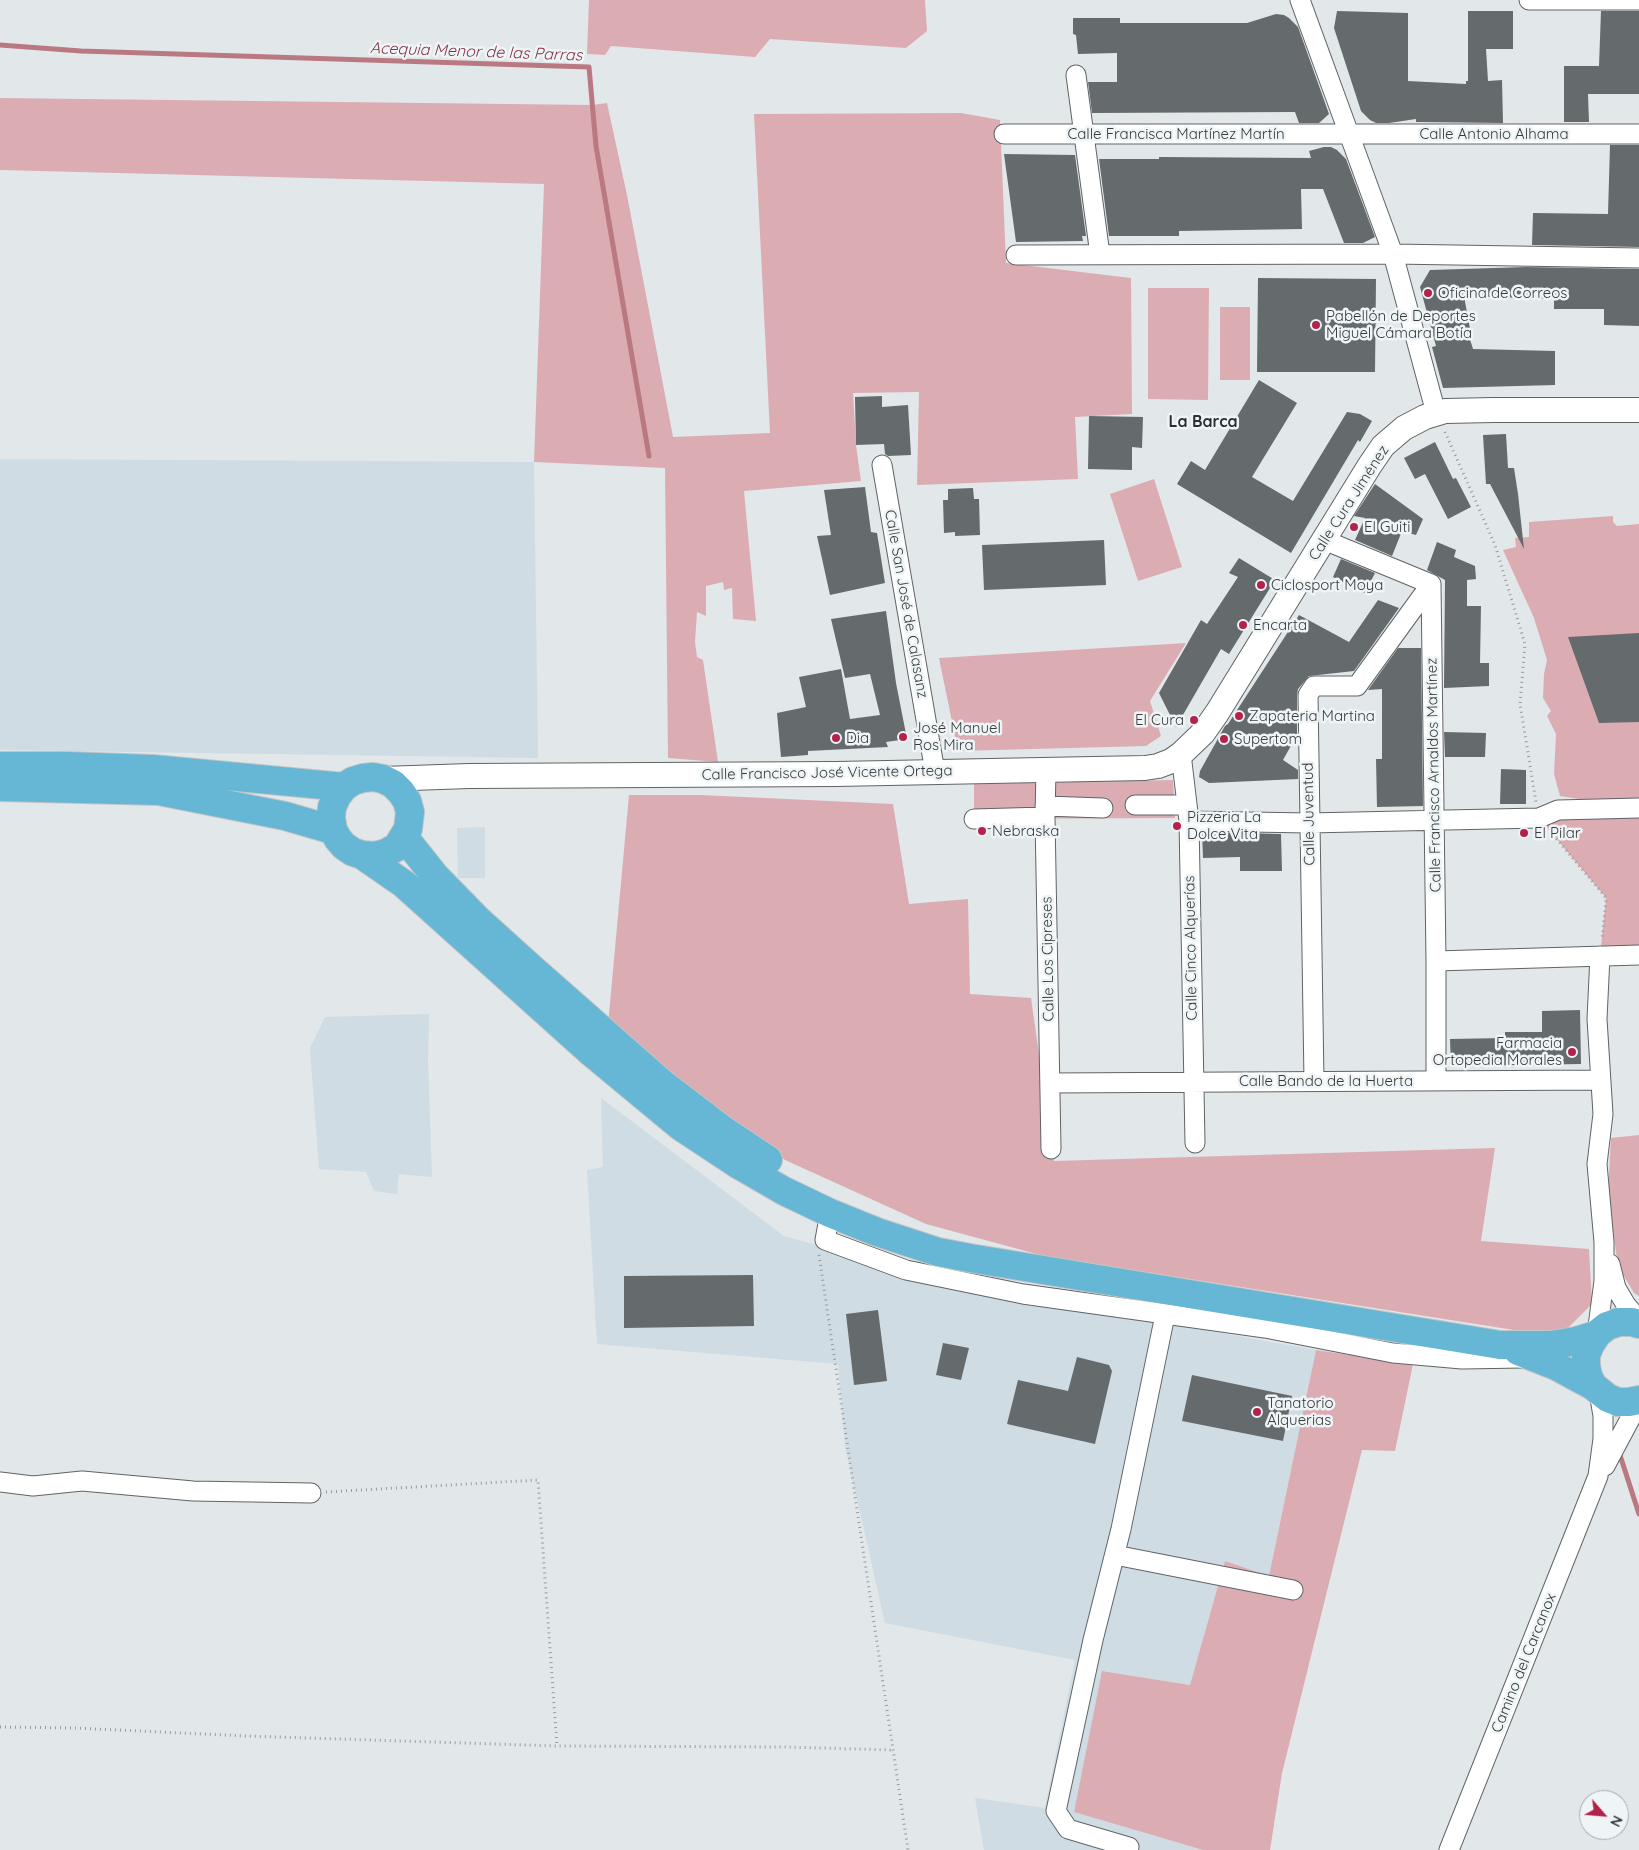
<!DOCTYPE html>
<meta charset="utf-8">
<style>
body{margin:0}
#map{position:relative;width:1639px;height:1850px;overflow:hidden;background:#e2e7ea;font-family:Quicksand,sans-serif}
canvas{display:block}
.north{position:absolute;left:1579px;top:1790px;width:50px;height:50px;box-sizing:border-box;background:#eff5f7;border:1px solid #a6aaac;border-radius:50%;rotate:117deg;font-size:14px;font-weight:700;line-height:20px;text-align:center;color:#383a3b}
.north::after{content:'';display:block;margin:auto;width:18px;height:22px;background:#b4224a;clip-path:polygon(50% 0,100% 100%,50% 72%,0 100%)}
</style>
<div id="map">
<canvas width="1639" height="1850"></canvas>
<div class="north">N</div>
</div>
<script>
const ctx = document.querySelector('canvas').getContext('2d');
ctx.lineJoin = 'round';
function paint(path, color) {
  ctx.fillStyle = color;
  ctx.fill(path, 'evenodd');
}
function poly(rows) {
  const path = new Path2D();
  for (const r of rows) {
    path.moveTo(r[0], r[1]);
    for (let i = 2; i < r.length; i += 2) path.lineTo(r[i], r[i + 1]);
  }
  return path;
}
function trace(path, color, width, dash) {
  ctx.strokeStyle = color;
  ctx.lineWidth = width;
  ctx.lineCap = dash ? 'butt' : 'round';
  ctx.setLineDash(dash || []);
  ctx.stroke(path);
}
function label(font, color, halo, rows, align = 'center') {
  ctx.font = font + ' Quicksand,sans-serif';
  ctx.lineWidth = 5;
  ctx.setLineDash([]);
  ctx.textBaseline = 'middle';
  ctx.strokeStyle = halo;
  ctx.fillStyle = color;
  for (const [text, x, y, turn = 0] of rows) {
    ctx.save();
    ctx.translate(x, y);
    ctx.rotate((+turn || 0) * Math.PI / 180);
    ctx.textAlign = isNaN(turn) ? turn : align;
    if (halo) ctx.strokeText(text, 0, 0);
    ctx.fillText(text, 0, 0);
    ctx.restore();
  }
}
paint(poly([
 [0,459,534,462,538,758,0,750],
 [485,827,485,878,458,878,457,828],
 [429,1014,428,1059,432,1177,399,1174,397,1194,374,1191,366,1172,319,1169,310,1048,325,1017],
 [601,1098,784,1236,906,1270,1137,1318,1316,1350,1269,1576,1225,1561,1190,1685,1103,1671,1074,1812,1203,1850,984,1850,975,1798,1045,1808,1075,1660,885,1623,845,1446,838,1364,597,1344,587,1170,603,1167]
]), '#cfdce3');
paint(poly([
 [589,0,925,0,927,31,906,48,770,39,755,57,611,46,605,55,587,54],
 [0,98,593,105,607,103,627,195,673,437,770,433,754,114,961,113,1000,120,1006,263,1131,278,1132,414,1075,417,1078,479,917,485,919,392,853,393,856,445,861,481,744,491,756,621,733,619,732,588,724,590,723,582,706,586,706,616,697,612,695,642,697,657,703,660,718,762,668,758,665,468,534,462,544,184,0,170],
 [1148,288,1209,288,1208,400,1148,399],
 [1220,307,1250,307,1250,380,1220,380],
 [1154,479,1182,567,1138,581,1110,494],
 [1613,516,1613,522,1617,526,1639,524,1639,798,1592,801,1560,796,1554,774,1556,734,1547,716,1551,711,1543,698,1544,674,1547,660,1534,618,1503,550,1516,547,1515,538,1529,537,1529,522],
 [1186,643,1150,701,1161,736,1146,746,958,751,939,658],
 [1173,780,1175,818,974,819,974,784],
 [629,795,701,795,893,804,909,904,968,899,970,994,1031,998,1054,1161,1495,1148,1481,1241,1589,1249,1592,1304,1565,1331,1533,1333,1044,1256,926,1224,785,1160,608,1025],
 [1639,808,1639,954,1600,956,1606,898,1539,818],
 [1639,1135,1639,1296,1634,1293,1618,1266,1608,1194,1611,1138],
 [1316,1350,1413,1364,1395,1451,1362,1450,1282,1773,1270,1850,1203,1850,1074,1812,1102,1671,1190,1685,1225,1561,1269,1576]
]), '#dbadb2');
trace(poly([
 [0,45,81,51,589,67,596,146,649,456],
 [1619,1452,1639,1514]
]), '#ba7981', 5);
paint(poly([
 [1337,11,1408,13,1408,81,1466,84,1466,81,1468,81,1468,11,1513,11,1513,49,1486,49,1488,81,1502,80,1503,123,1416,122,1416,119,1389,123,1376,123,1370,120,1361,111,1334,28],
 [1601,11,1639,11,1639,94,1588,94,1589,122,1564,122,1564,66,1599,66],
 [1276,14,1284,15,1289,18,1298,27,1329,114,1319,123,1299,123,1295,112,1092,113,1088,82,1117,82,1117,53,1078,54,1076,35,1073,34,1073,18,1120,18,1120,23,1247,23],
 [1610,145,1639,145,1639,247,1532,245,1533,213,1608,214],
 [1324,147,1331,147,1337,150,1346,159,1375,237,1363,243,1344,243,1323,189,1301,189,1302,229,1179,231,1179,236,1109,236,1099,159,1159,159,1159,157,1311,158,1309,151],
 [1004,154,1075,155,1086,236,1082,236,1083,241,1016,242],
 [1526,267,1639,269,1639,326,1604,325,1604,309,1554,309,1554,299,1464,296,1470,329,1468,333,1473,349,1555,351,1555,385,1443,388,1432,347,1436,346,1420,287,1430,270],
 [1258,278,1376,279,1375,372,1257,372],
 [1259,380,1297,403,1252,477,1293,501,1347,412,1360,414,1372,421,1360,442,1358,440,1291,553,1177,484,1191,461,1205,470],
 [882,396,882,407,908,405,911,455,888,456,885,454,884,444,856,445,855,397],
 [1089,416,1143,417,1142,448,1132,447,1132,470,1088,469],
 [1506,434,1508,468,1514,468,1518,494,1524,549,1490,484,1486,484,1483,435],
 [1435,442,1453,479,1456,478,1471,507,1448,519,1425,474,1415,479,1404,458],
 [1375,484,1423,519,1416,535,1402,531,1392,556,1355,540,1365,518,1354,516],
 [865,487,871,532,877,533,885,583,830,595,817,536,831,535,824,490],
 [973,488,974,499,979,499,980,535,955,536,955,532,944,533,943,500,948,500,948,489],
 [1104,540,1106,585,984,590,982,545],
 [1437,542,1456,550,1454,557,1475,566,1476,579,1467,580,1467,606,1481,606,1480,663,1489,663,1489,686,1444,688,1445,580,1427,570],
 [1239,558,1275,580,1229,654,1221,649,1176,727,1159,693,1201,620,1207,624,1238,577,1229,573],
 [1341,559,1375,573,1365,593,1333,577],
 [1378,600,1399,608,1354,671,1309,676,1298,689,1297,695,1297,735,1283,760,1298,770,1298,779,1209,783,1199,777,1200,771,1225,726,1228,724,1299,615,1349,642],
 [886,611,896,683,907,739,886,742,888,747,808,751,808,755,781,757,777,713,806,707,799,677,841,669,850,719,880,715,870,674,845,678,831,619],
 [1639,633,1639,722,1599,723,1568,637],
 [1398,648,1421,648,1423,806,1377,807,1376,759,1382,759,1382,689,1368,690],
 [1444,732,1486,733,1485,757,1445,757],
 [1501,769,1526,770,1526,804,1500,804],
 [1202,832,1281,834,1282,871,1240,871,1240,857,1203,858],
 [1580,1010,1581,1064,1451,1066,1450,1039,1505,1038,1505,1032,1542,1032,1542,1011],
 [753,1275,754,1326,624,1328,624,1276],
 [878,1310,887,1381,854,1385,846,1314],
 [943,1343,969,1348,961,1380,936,1375],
 [1077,1357,1109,1365,1112,1371,1095,1444,1007,1424,1018,1380,1068,1391],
 [1192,1375,1292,1396,1283,1441,1182,1421]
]), '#656a6c');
const minor = poly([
 [1300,0,1393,254,1436,413],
 [1529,0,1639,0],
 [1076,75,1100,255],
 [1004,134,1639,134],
 [1016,255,1393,254,1639,258],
 [882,465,935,772],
 [1324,540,1431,584],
 [1431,584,1436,961,1436,1081],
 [1181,754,1189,821,1195,1143],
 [1046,770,1045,817,1051,1149],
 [1135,805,1187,805],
 [1045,806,1103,808],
 [974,819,1045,817],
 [1189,821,1309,823,1539,818,1558,810,1639,808],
 [1436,961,1639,955],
 [1314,1081,1308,695,1314,686,1357,686,1431,584],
 [1050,1083,1601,1080],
 [830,1213,825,1240,906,1270,1023,1294,1265,1328,1393,1353,1462,1359,1523,1358],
 [1610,1264,1616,1288,1626,1305,1639,1320],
 [1597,1334,1604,1281,1604,1242,1597,1164,1603,1114,1597,1019,1600,956],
 [1605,1466,1639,1402],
 [0,1482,33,1486,82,1481,193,1491,311,1493],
 [1115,1555,1293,1590],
 [1128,1850,1129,1847,1068,1829,1056,1811,1093,1640,1121,1529,1165,1315],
 [1449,1850,1598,1476,1603,1439,1603,1416,1599,1392]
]);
const tertiary = poly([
 [383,779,469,776,836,774,1145,768,1158,766,1171,761,1181,754,1203,733,1217,713,1370,465,1383,446,1404,428,1425,417,1445,411,1493,410,1639,410]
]);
const trunk = poly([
 [0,766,67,766,153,769,344,787],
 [0,787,159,791,285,816,333,830],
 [404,837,435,876,479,921,531,968,664,1085,723,1130,768,1160],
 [362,855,375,856,386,853,397,847,408,829,410,812,407,801,401,792,393,784,383,779,373,777,363,778,353,781,344,787,337,796,332,807,331,818,333,830,338,839,344,846,353,852,362,855,404,884,592,1053,680,1126,739,1165,784,1191,830,1213,877,1232,938,1252,970,1258,1500,1345,1551,1345,1576,1341,1596,1335],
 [1639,1324,1632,1322,1619,1322,1607,1326,1597,1334,1590,1345,1586,1355,1586,1366,1588,1376,1593,1386,1608,1398,1618,1402,1629,1402,1639,1400],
 [1518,1351,1556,1366,1593,1386]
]);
trace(minor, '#5f6466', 21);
trace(tertiary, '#5f6466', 26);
trace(trunk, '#c3c4c4', 30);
trace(poly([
 [1445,432,1495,545,1525,644,1520,704,1536,802],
 [1550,831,1606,898,1602,940],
 [819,1255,908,1850],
 [326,1492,538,1480,557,1746],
 [0,1727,75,1728,246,1736,557,1746,786,1747,893,1750]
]), '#989b9e', 3, [1, 4]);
trace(minor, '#fff', 19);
trace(tertiary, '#fff', 24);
trace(trunk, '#66b6d6', 28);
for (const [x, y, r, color] of [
 [1428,293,5,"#b4224a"],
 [1316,325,5,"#b4224a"],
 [1354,527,5,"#b4224a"],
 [1261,585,5,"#b4224a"],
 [1243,625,5,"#b4224a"],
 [1239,716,5,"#b4224a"],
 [1194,720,5,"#b4224a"],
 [903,737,5,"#b4224a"],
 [836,738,5,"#b4224a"],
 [1224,739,5,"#b4224a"],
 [1177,826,5,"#b4224a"],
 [982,831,5,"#b4224a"],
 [1524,833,5,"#b4224a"],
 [1572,1052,5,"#b4224a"],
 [1257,1412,5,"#b4224a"]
]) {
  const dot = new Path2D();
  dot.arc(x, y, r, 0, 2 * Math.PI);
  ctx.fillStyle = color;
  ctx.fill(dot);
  trace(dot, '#eff5f7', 2);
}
label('15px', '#383a3b', '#eff5f7', [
 ["Calle Francisca Martínez Martín",1176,134],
 ["Calle Antonio Alhama",1494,134],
 ["Calle Cura Jiménez",1349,503,-57],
 ["Calle San José de Calasanz",906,604,80],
 ["Calle Francisco José Vicente Ortega",827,773,-1],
 ["Calle Francisco Arnaldos Martínez",1434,775,-91],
 ["Calle Juventud",1309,814,-91],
 ["Calle Cinco Alquerías",1191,948,-91],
 ["Calle Los Cipreses",1048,959,-91],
 ["Calle Bando de la Huerta",1326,1081],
 ["Camino del Carcanox",1524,1663,-68]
]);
label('15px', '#383a3b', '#eff5f7', [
 ["Oficina de Correos",1438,293],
 ["Pabellón de Deportes",1326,316],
 ["Miguel Cámara Botía",1326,333],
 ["El Guiti",1364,527],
 ["Ciclosport Moya",1271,585],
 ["Encarta",1253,625],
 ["Zapateria Martina",1249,716],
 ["El Cura",1184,720,"right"],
 ["José Manuel",913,728],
 ["Ros Mira",913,745],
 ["Dia",846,738],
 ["Supertom",1234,739],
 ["Pizzeria La",1187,817],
 ["Dolce Vita",1187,834],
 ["Nebraska",992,831],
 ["El Pilar",1534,833],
 ["Farmacia",1562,1043,"right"],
 ["Ortopedia Morales",1562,1060,"right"],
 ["Tanatorio",1267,1403],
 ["Alquerias",1267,1420]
], 'left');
label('italic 16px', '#843242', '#eff5f7', [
 ["Acequia Menor de las Parras",476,52,2]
]);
label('bold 16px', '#2c3032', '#eff5f7', [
 ["La Barca",1203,422]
]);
</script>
